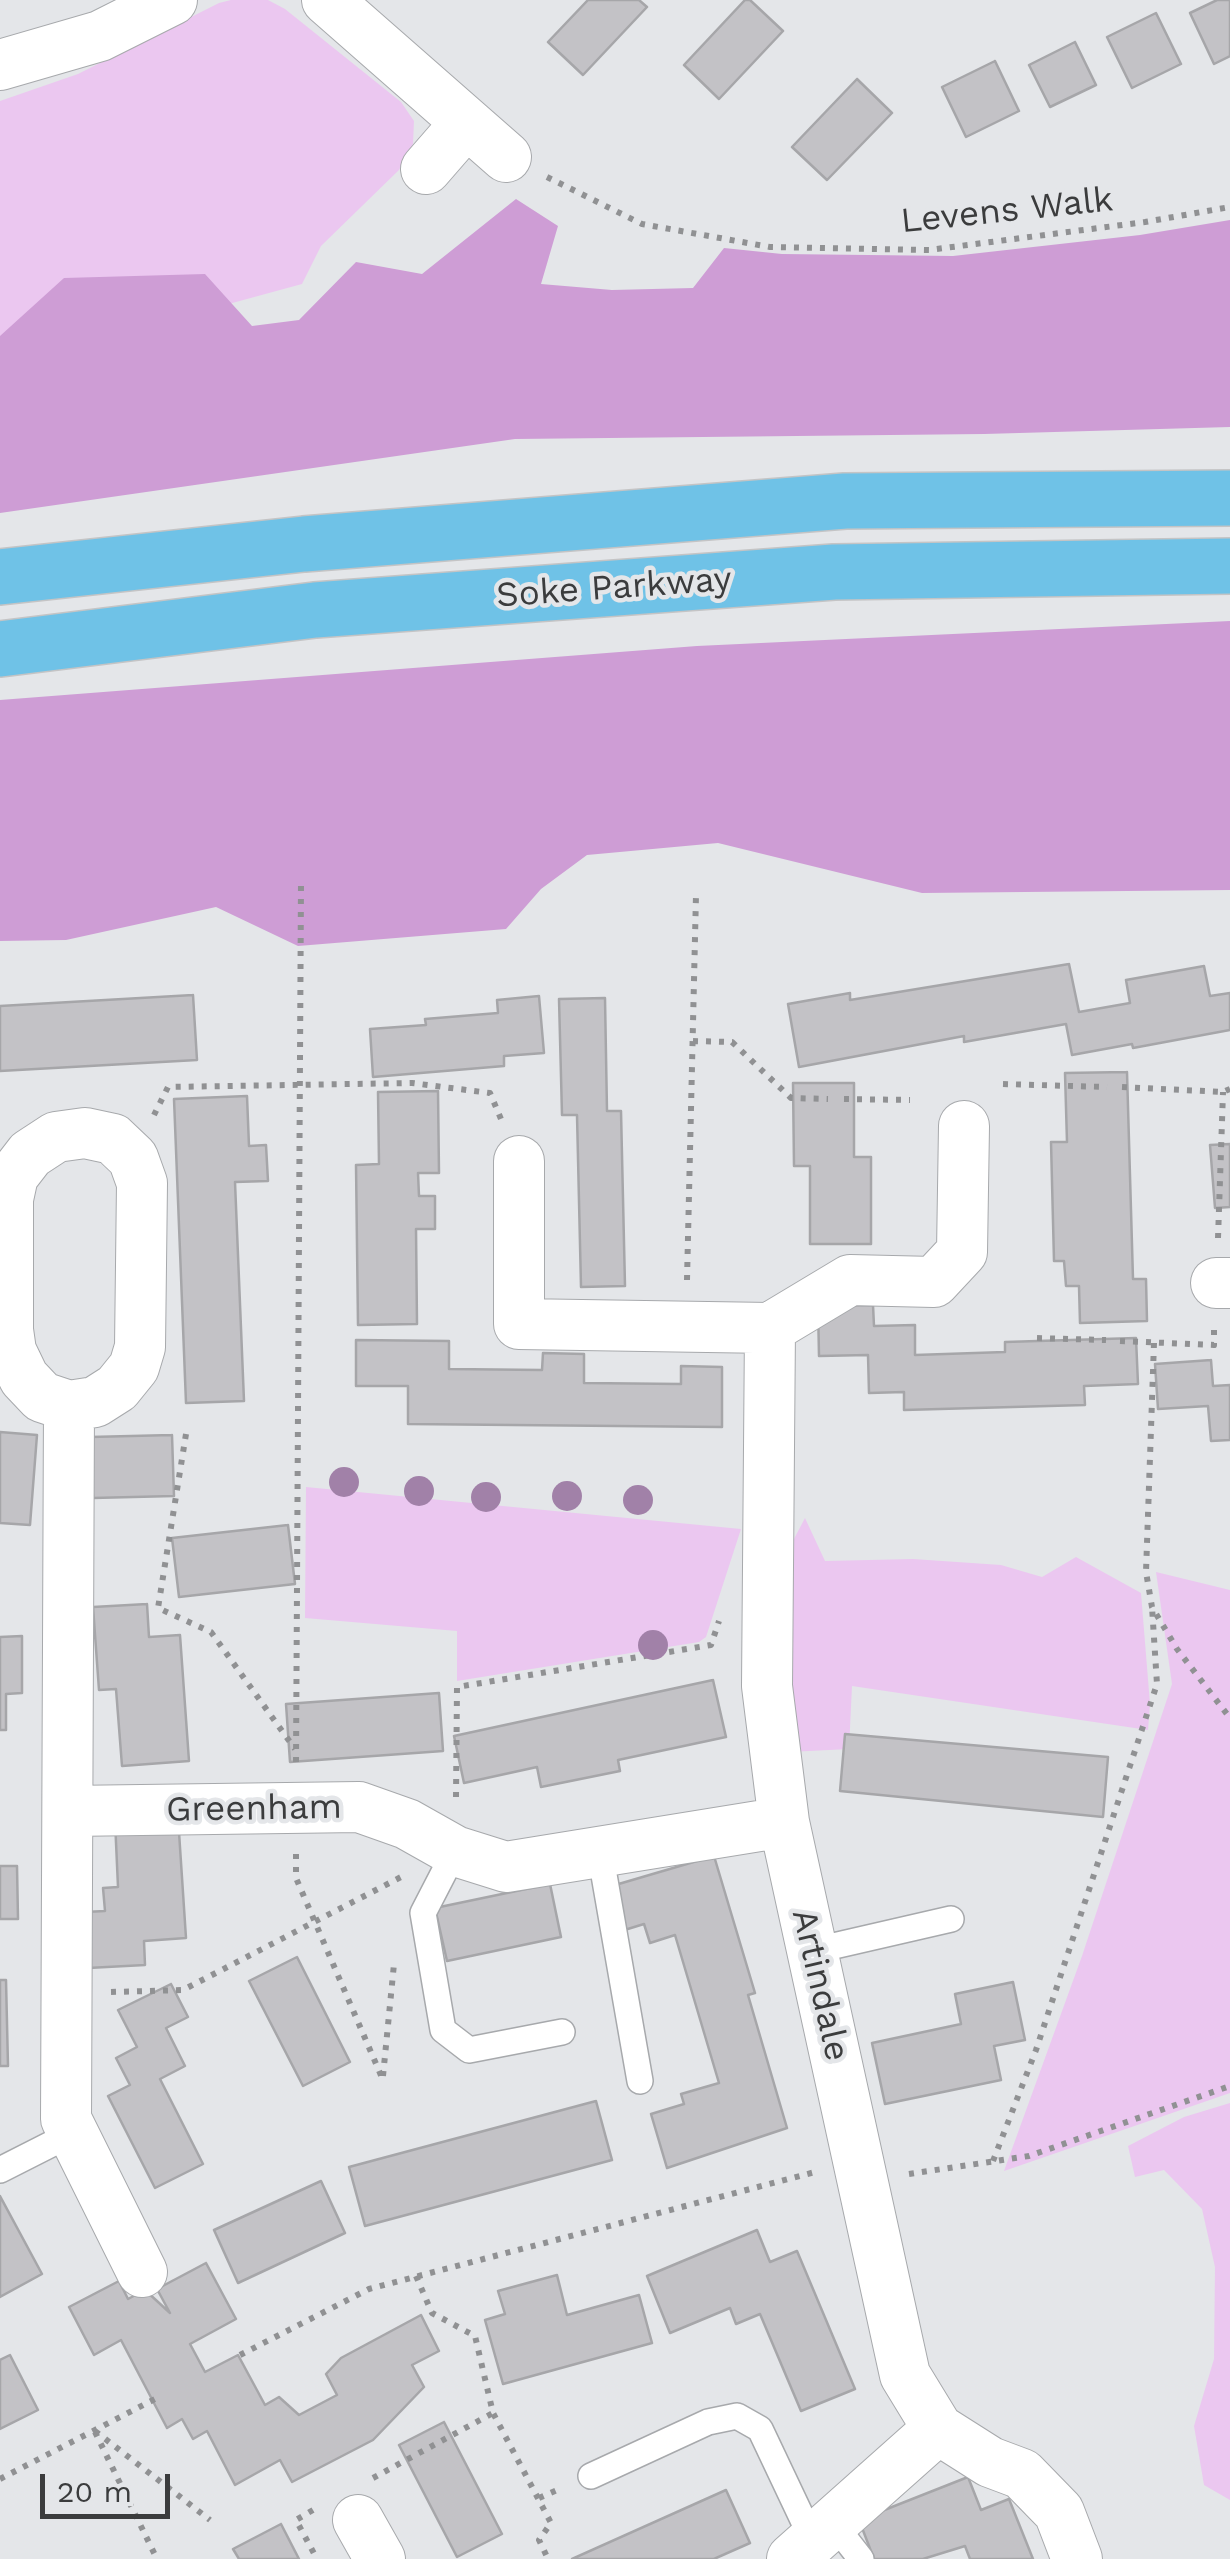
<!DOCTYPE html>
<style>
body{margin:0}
#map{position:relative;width:1230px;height:2559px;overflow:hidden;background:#e4e6e9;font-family:"Work Sans",sans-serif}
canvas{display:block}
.scale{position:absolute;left:40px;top:2474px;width:130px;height:45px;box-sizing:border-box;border:5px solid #3b3c3d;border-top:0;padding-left:12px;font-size:30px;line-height:35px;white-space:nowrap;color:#3b3c3d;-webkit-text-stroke:8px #e4e6e9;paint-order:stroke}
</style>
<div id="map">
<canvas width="1230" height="2559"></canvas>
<div class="scale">20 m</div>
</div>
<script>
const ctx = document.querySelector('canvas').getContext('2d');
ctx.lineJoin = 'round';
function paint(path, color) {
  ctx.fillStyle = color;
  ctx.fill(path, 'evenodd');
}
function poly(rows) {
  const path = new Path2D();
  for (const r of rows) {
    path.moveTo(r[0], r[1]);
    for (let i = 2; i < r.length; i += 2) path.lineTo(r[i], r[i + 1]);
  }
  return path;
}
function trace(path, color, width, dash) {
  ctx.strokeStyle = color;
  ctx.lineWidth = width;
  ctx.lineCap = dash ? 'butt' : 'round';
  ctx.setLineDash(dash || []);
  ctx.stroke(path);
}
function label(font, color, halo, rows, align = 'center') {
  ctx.font = font + ' "Work Sans",sans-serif';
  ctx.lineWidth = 9;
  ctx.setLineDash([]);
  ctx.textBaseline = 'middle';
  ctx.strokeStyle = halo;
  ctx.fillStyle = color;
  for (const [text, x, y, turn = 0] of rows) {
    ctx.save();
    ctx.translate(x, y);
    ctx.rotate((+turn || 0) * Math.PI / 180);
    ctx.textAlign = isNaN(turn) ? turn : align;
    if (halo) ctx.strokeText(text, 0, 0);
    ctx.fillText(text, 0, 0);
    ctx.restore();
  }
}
paint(poly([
 [231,0,268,0,285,9,401,102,414,121,413,144,399,170,321,246,302,284,225,305,0,345,0,101,78,74,219,3],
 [306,1487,741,1529,706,1637,699,1642,457,1681,457,1631,305,1618],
 [805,1518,825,1561,913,1559,1001,1565,1042,1577,1076,1557,1141,1593,1150,1704,1148,1730,852,1686,849,1749,789,1752,786,1554],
 [1156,1572,1230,1590,1230,2093,1004,2171,1082,1956,1172,1684],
 [1230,2103,1230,2500,1204,2485,1194,2426,1214,2359,1215,2267,1202,2209,1164,2170,1135,2177,1128,2146,1184,2117]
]), '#ebc7f0');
paint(poly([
 [516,199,558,226,541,284,612,290,693,288,724,248,782,254,953,256,1140,235,1230,220,1230,427,984,434,515,439,0,513,0,336,64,278,205,274,252,326,299,320,356,262,422,274],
 [1230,621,1230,890,922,893,718,843,587,855,541,889,506,929,298,946,216,907,66,940,0,941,0,700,697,646]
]), '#ce9dd5');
const building = poly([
 [588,0,639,0,647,7,583,75,548,42,588,0],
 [745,0,750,0,783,31,719,99,684,65,745,0],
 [1217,0,1230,0,1230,56,1214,64,1190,13,1217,0],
 [1156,13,1181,64,1132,88,1107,37,1156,13],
 [1075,42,1096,85,1050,107,1029,65,1075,42],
 [995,61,1019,111,966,137,942,87,995,61],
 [857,79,892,113,827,180,792,147,857,79],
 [1069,964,1079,1012,1130,1003,1126,980,1204,966,1210,996,1230,993,1230,1030,1133,1048,1132,1044,1072,1055,1066,1024,964,1042,964,1036,799,1067,788,1004,850,993,850,1000,1069,964],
 [193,995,197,1060,0,1071,0,1006,193,995],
 [539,996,544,1053,504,1056,504,1066,373,1077,370,1029,426,1025,425,1019,498,1013,497,1000,539,996],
 [605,998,607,1111,621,1111,625,1286,581,1287,577,1115,562,1115,559,999,605,998],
 [1127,1072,1133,1279,1146,1279,1147,1321,1080,1323,1079,1286,1066,1286,1064,1261,1054,1261,1051,1142,1067,1142,1065,1073,1127,1072],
 [793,1083,854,1083,854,1157,871,1157,871,1244,810,1244,810,1166,794,1166,793,1083],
 [438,1091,439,1173,418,1173,419,1196,435,1196,435,1229,416,1229,417,1324,358,1325,356,1165,379,1164,378,1092,438,1091],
 [247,1096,249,1146,266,1145,268,1181,235,1182,244,1401,186,1403,174,1099,247,1096],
 [1230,1144,1230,1207,1215,1208,1210,1145,1230,1144],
 [873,1305,874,1326,915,1325,915,1355,1005,1352,1005,1342,1136,1338,1138,1384,1084,1386,1085,1405,904,1410,904,1392,869,1393,868,1355,819,1356,818,1306,873,1305],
 [356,1340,449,1341,449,1369,542,1370,543,1353,584,1354,584,1383,681,1384,681,1366,722,1367,722,1427,408,1424,408,1386,356,1386,356,1340],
 [1211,1360,1213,1386,1230,1385,1230,1440,1211,1441,1208,1406,1158,1409,1155,1364,1211,1360],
 [0,1432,37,1435,30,1525,0,1523,0,1432],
 [172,1435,174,1496,93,1498,90,1437,172,1435],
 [288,1525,295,1584,179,1597,172,1538,288,1525],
 [147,1604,149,1637,180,1635,189,1761,122,1766,116,1689,99,1690,93,1607,147,1604],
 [22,1636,22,1693,6,1694,6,1730,0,1730,0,1637,22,1636],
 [713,1680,726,1737,618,1760,620,1771,541,1787,537,1767,464,1783,454,1736,713,1680],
 [439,1693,443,1751,290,1762,286,1704,439,1693],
 [845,1734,1108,1757,1103,1817,840,1791,845,1734],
 [178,1817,186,1938,144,1941,145,1965,88,1968,85,1912,105,1911,103,1888,118,1887,115,1820,178,1817],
 [714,1856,755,1993,748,1995,787,2128,667,2168,651,2114,684,2104,681,2094,719,2083,675,1935,650,1943,644,1924,618,1932,605,1888,714,1856],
 [0,1866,17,1866,18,1919,0,1919,0,1866],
 [550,1884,561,1937,447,1961,435,1908,550,1884],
 [297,1957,350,2062,303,2086,249,1981,297,1957],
 [0,1980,6,1980,8,2066,0,2066,0,1980],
 [1013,1982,1025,2040,994,2046,1001,2080,885,2104,872,2043,961,2024,955,1994,1013,1982],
 [171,1984,188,2017,166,2028,185,2066,160,2079,203,2164,155,2188,108,2096,130,2085,116,2058,137,2047,118,2010,171,1984],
 [596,2101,612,2160,365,2226,349,2167,596,2101],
 [321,2181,345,2233,238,2283,214,2230,321,2181],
 [0,2196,42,2274,0,2297,0,2196],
 [757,2230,770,2262,797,2251,855,2389,801,2411,760,2314,736,2324,730,2308,670,2333,647,2276,757,2230],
 [206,2263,236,2319,190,2344,205,2372,238,2355,265,2405,279,2397,299,2415,337,2395,326,2374,341,2358,421,2315,439,2351,412,2365,424,2387,373,2440,292,2482,280,2460,235,2485,207,2431,193,2439,182,2419,167,2428,121,2340,94,2355,69,2307,119,2281,128,2299,145,2290,170,2313,157,2289,206,2263],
 [557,2275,567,2315,639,2295,652,2343,503,2384,485,2320,505,2314,498,2291,557,2275],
 [10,2355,38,2410,0,2429,0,2360,10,2355],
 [444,2422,502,2534,457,2557,399,2445,444,2422],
 [968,2477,981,2510,1009,2499,1033,2559,970,2559,965,2546,923,2559,874,2559,859,2520,968,2477],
 [726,2490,750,2543,714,2559,572,2559,726,2490],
 [281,2524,299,2559,239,2559,233,2549,281,2524]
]);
paint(building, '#c3c2c6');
trace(building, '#a6a6a9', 2.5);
const lane = poly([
 [455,1851,423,1913,443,2030,469,2050,562,2032],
 [600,1852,640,2081],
 [812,1951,951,1919],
 [0,2170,73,2133],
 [591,2476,708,2422,737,2416,760,2429,813,2541],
 [833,2523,861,2559]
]);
const street = poly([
 [327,0,506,157],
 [0,65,100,36,172,0],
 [426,169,466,123],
 [519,1161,519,1324,770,1328,850,1280,934,1282,962,1252,964,1126],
 [1216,1283,1230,1283],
 [770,1328,767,1686,784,1822,905,2375,938,2429,990,2462,1022,2474,1059,2512,1077,2559],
 [69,1406,95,1402,117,1388,134,1367,140,1347,142,1183,133,1158,113,1139,85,1133,56,1137,30,1154,13,1176,8,1199,8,1330,11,1351,24,1378,42,1397,69,1406,66,2119,142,2272],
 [69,1811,359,1807,407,1824,455,1851,506,1867,784,1822],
 [358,2520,380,2559],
 [792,2559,938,2429]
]);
const highway = poly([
 [0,577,304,544,845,501,1230,498],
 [0,649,315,610,834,572,1230,566]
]);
trace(lane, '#a7a9ac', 28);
trace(street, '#a7a9ac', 52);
trace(highway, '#c4c4c5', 58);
trace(poly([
 [547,177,642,224,770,247,929,250,1145,222,1230,207],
 [693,1041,732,1042,791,1098,828,1099],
 [1003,1084,1107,1087],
 [1122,1087,1223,1092,1230,1089],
 [844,1099,910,1100],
 [154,1115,168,1087,412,1083,490,1093,501,1119],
 [1218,1238,1223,1092],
 [687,1280,696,895],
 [1037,1338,1106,1340],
 [1120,1341,1214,1345,1214,1326],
 [1154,1343,1146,1572,1152,1607,1177,1649,1230,1718],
 [186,1434,158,1608,211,1632,295,1749],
 [296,1762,301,883],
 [456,1797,457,1687,711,1645,719,1621],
 [296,1854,296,1878,383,2080],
 [111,1992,183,1990,401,1877],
 [383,2076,394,1964],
 [993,2161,1036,2050,1157,1684,1152,1607],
 [909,2174,1029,2156,1230,2086],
 [416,2276,432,2313,475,2336,493,2413,551,2523,539,2540,548,2559],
 [240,2355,369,2289,815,2172],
 [95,2431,210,2520],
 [95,2432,157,2559],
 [373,2478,493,2413],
 [0,2479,155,2399],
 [539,2498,562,2488],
 [313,2510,296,2520,317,2559]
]), '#909193', 6, [5, 8]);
trace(lane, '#fff', 25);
trace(street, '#fff', 50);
trace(highway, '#6fc2e7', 55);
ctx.fillStyle = '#a181a8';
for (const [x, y] of [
 [344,1482],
 [419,1491],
 [567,1496],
 [486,1497],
 [638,1500],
 [653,1645]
]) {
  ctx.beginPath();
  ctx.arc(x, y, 15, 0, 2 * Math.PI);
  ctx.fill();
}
label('35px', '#3b3c3d', '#e4e6e9', [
 ["Levens Walk",1007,211,-6],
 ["Soke Parkway",614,588,-4],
 ["Greenham",254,1809,-1],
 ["Artindale",820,1985,77]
]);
</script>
